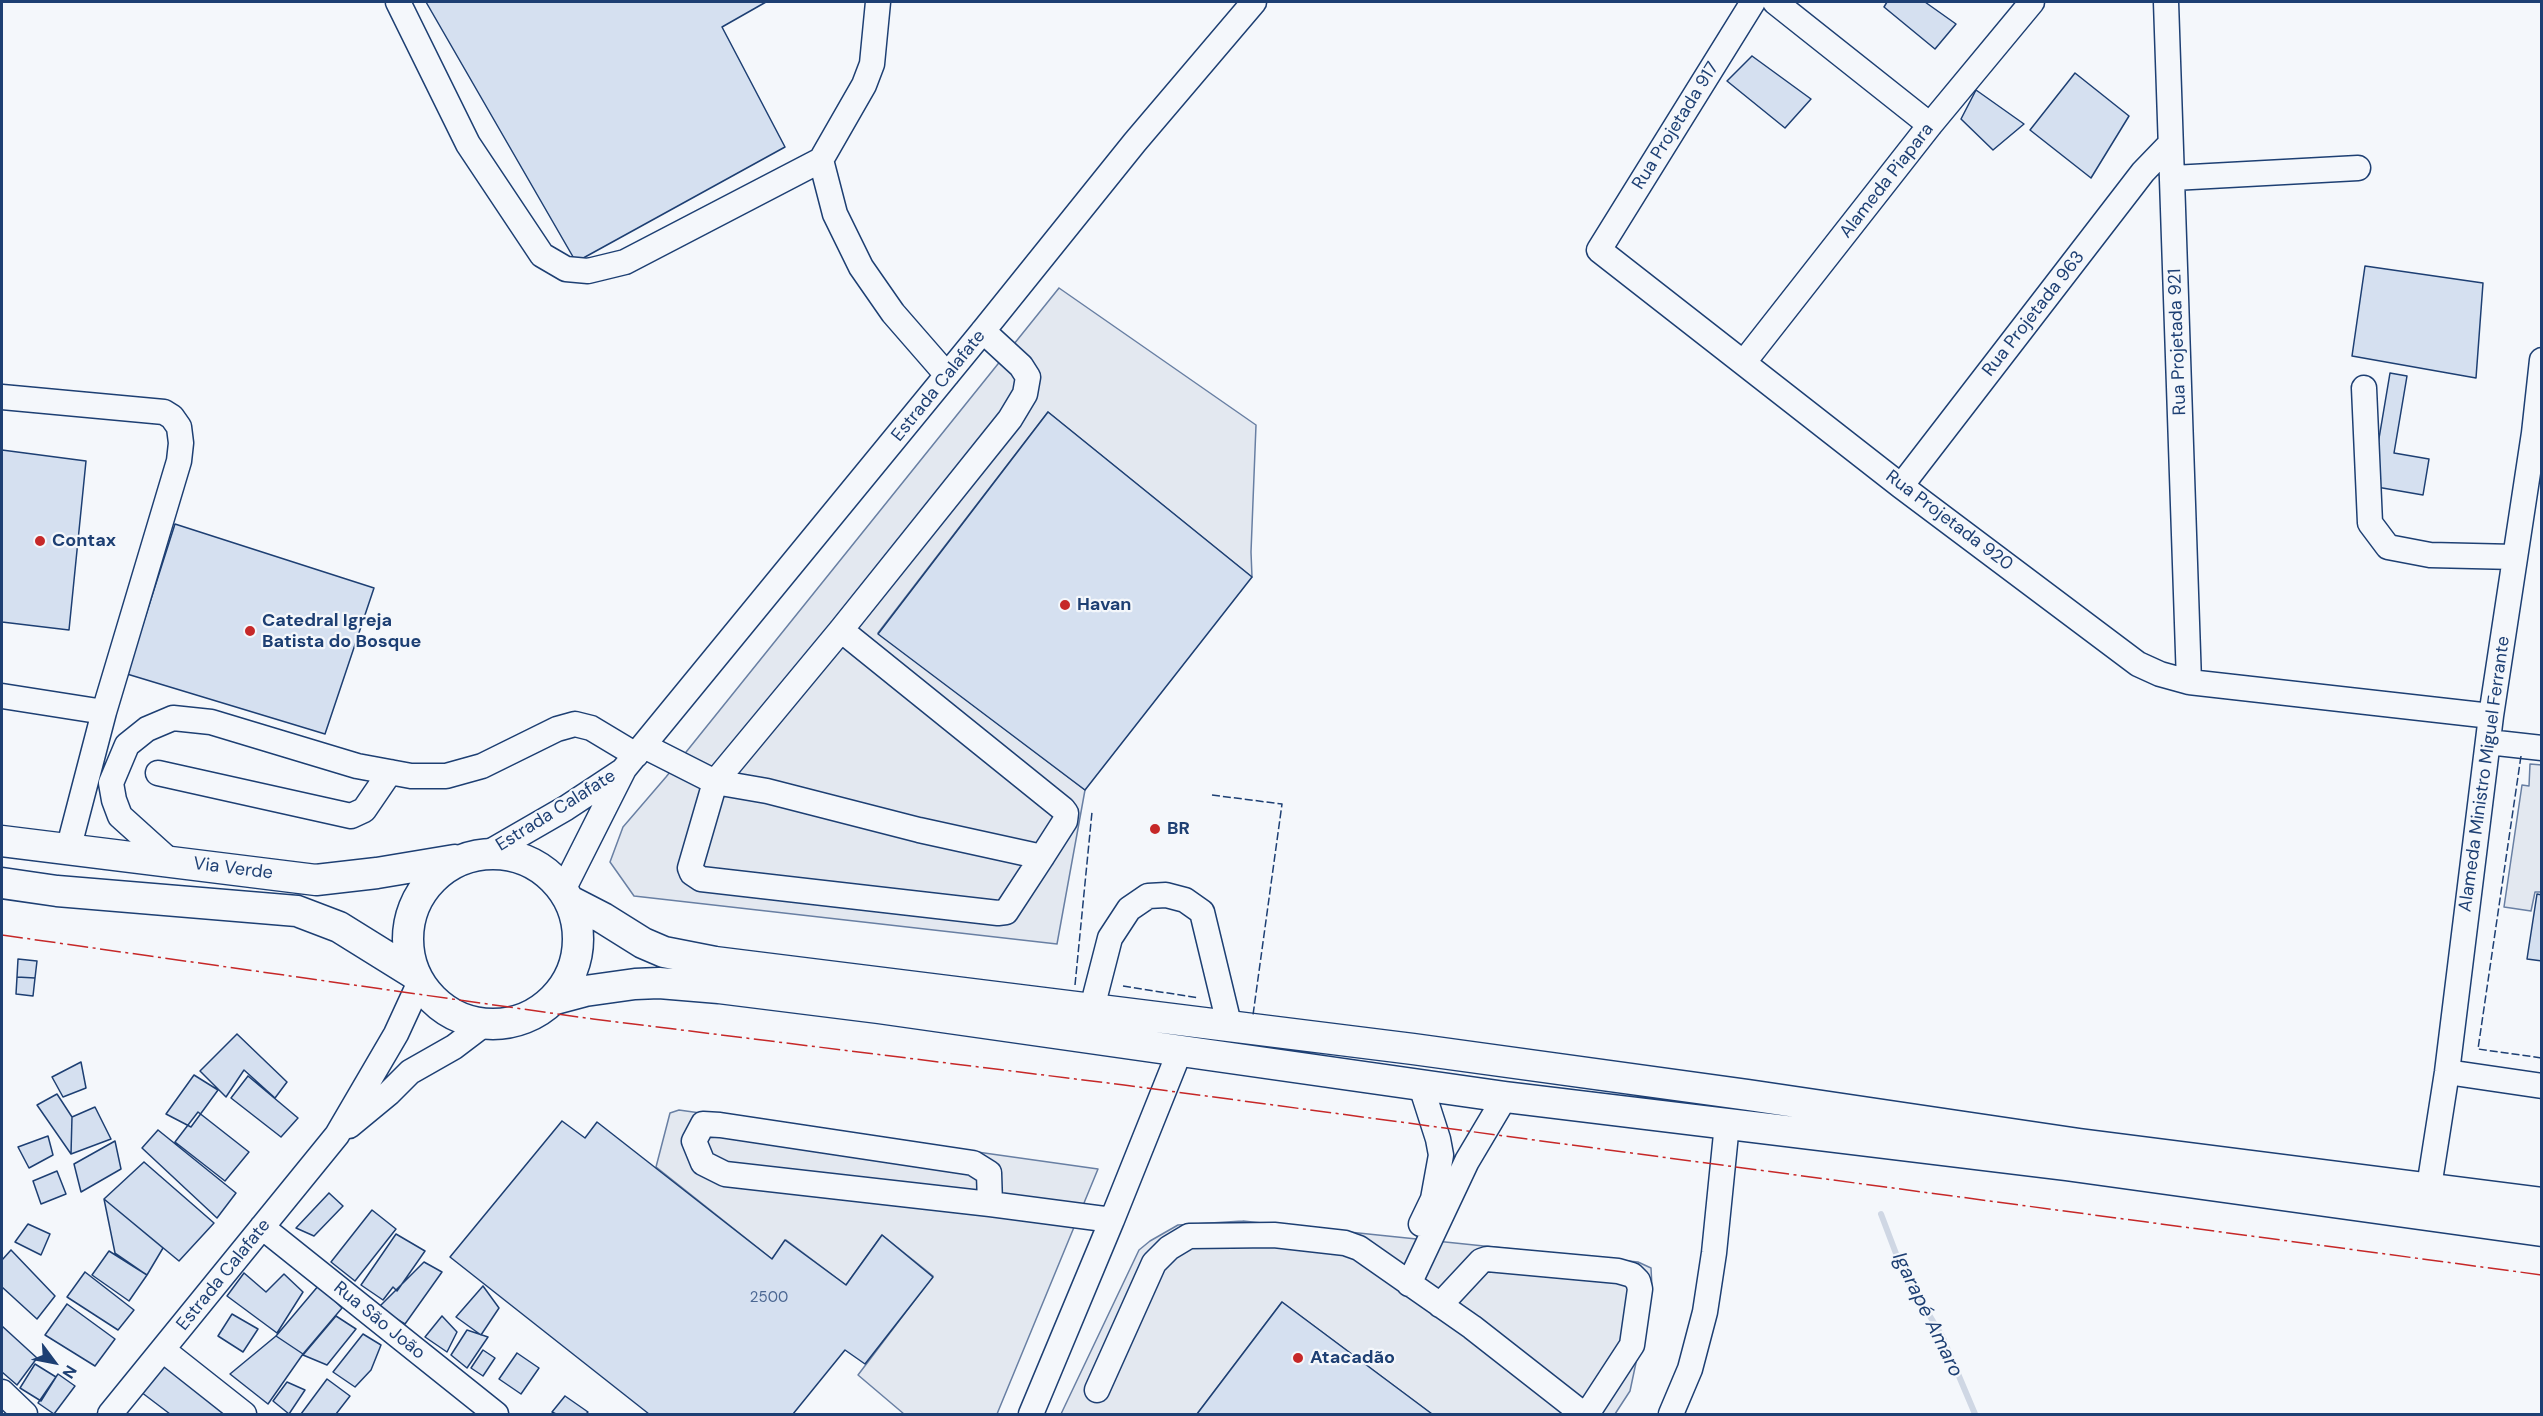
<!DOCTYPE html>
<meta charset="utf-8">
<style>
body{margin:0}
#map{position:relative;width:2543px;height:1416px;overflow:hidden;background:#f4f7fb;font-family:"DM Sans",sans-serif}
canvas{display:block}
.frame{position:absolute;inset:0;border:3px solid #1d3f73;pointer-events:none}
.north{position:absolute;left:24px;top:1332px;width:60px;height:60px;-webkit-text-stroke:4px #f4f7fb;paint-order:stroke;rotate:122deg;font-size:16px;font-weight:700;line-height:24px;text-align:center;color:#1d3f73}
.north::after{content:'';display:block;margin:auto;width:21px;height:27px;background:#1d3f73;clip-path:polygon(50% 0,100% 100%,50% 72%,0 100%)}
</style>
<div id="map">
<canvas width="2543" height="1416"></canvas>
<div class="frame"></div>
<div class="north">N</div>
</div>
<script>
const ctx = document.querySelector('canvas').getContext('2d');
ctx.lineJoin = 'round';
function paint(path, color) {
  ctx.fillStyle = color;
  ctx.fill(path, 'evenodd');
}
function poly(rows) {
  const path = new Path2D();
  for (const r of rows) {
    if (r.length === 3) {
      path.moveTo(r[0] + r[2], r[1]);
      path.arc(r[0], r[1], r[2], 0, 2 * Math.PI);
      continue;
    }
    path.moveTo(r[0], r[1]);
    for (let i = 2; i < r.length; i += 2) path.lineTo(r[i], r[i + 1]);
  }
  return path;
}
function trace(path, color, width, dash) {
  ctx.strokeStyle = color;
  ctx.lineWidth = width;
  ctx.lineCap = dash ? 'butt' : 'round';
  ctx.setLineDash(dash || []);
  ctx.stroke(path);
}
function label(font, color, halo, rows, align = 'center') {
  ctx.font = font + ' "DM Sans",sans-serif';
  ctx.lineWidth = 4.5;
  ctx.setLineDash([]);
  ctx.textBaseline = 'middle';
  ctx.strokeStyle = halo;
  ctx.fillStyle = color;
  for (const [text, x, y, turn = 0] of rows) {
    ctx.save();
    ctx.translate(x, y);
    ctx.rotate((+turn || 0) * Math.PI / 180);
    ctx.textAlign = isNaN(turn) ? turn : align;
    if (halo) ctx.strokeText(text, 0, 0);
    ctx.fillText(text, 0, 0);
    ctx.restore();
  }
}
const parking = poly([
 [1059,288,1256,425,1251,552,1252,577,1048,412,878,633,1085,790,1057,944,634,896,610,862,623,827,666,777,1059,288],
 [2530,764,2542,765,2541,892,2535,892,2531,911,2504,907,2522,785,2529,786,2530,764],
 [679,1110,1098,1169,997,1414,904,1414,858,1375,933,1276,882,1235,846,1285,786,1240,772,1259,656,1167,670,1113,679,1110],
 [1243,1221,1638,1262,1651,1268,1652,1287,1630,1391,1615,1414,1432,1414,1282,1302,1197,1414,1061,1414,1139,1250,1150,1241,1178,1225,1243,1221]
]);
paint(parking, '#e3e8f0');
trace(parking, '#687fa3', 1.5);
trace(poly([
 [1881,1214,1903,1272,1942,1336,1975,1414]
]), '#cfd7e4', 6);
const building = poly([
 [426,2,766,2,722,27,785,147,576,262,426,2],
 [1887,2,1925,2,1956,24,1935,49,1884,7,1887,2],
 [1752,56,1811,99,1785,128,1727,81,1752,56],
 [2075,73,2129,116,2091,178,2030,130,2075,73],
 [1976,90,2024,124,1993,150,1961,119,1976,90],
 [2365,266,2483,283,2476,378,2352,356,2365,266],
 [2390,373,2407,376,2394,453,2429,459,2423,495,2371,486,2390,373],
 [1048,412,1252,577,1085,790,878,634,1048,412],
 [2,450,86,461,69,630,2,622,2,450],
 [175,524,374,588,325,734,127,674,175,524],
 [2537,894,2542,895,2542,961,2527,959,2537,894],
 [18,959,37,961,35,978,17,977,18,959],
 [17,977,35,978,33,996,16,994,17,977],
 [237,1034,287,1082,275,1098,244,1070,226,1097,200,1071,237,1034],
 [81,1062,86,1088,63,1097,52,1077,81,1062],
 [194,1075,218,1090,191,1127,166,1114,194,1075],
 [248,1076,298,1118,281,1137,231,1098,248,1076],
 [57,1094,72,1117,71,1154,37,1105,57,1094],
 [95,1107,111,1139,71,1154,72,1117,95,1107],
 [198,1112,249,1152,225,1181,175,1142,198,1112],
 [562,1121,585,1138,597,1122,772,1259,785,1240,846,1285,882,1235,933,1277,865,1364,845,1350,793,1414,649,1414,450,1257,562,1121],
 [158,1130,236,1193,217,1218,142,1148,158,1130],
 [48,1136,53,1155,29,1168,18,1147,48,1136],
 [115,1141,121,1169,81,1192,74,1164,115,1141],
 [144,1162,214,1223,179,1261,104,1199,144,1162],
 [57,1171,66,1194,41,1204,33,1181,57,1171],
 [329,1193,343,1206,314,1236,296,1228,329,1193],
 [104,1199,163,1248,147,1275,115,1253,104,1199],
 [372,1210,396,1229,355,1281,331,1262,372,1210],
 [28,1224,50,1234,41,1255,15,1242,28,1224],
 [396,1234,425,1251,397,1291,393,1287,383,1300,361,1285,396,1234],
 [11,1250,55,1296,37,1319,2,1287,2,1260,11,1250],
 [109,1251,147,1275,129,1301,92,1275,109,1251],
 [424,1262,442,1272,405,1324,378,1308,424,1262],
 [85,1272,134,1310,118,1330,67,1297,85,1272],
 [244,1273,266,1292,284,1274,303,1292,277,1333,227,1296,244,1273],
 [319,1285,342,1308,303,1354,276,1336,319,1285],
 [483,1286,499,1308,481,1335,456,1317,483,1286],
 [1282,1302,1432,1414,1197,1414,1282,1302],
 [67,1304,115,1339,95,1366,45,1335,67,1304],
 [232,1314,258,1329,243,1352,218,1336,232,1314],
 [336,1316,356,1329,327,1365,303,1355,336,1316],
 [442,1316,457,1332,447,1352,425,1337,442,1316],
 [2,1326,37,1358,17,1385,2,1372,2,1326],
 [467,1330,488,1337,467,1368,451,1355,467,1330],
 [363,1334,381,1345,371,1370,355,1387,333,1372,363,1334],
 [276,1336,303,1354,268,1404,230,1374,276,1336],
 [483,1350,495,1358,483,1376,471,1368,483,1350],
 [517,1353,539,1368,521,1394,499,1379,517,1353],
 [167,1358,240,1414,170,1414,141,1392,167,1358],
 [35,1364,56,1377,41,1401,20,1388,35,1364],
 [58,1374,75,1386,54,1414,38,1403,58,1374],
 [327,1379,350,1396,336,1414,301,1414,327,1379],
 [287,1382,305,1390,289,1414,273,1401,287,1382],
 [565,1396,588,1412,586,1414,556,1414,552,1412,565,1396]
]);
paint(building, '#d5e0f0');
trace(building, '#1d3f73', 1.5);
const minor = poly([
 [398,2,468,144,542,255,566,269,588,271,625,262,821,160],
 [878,2,872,64,864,85,821,160,835,214,861,267,893,313,947,375],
 [1753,2,1599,250,1901,486,2138,664,2160,674,2189,682,2491,716],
 [1775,2,1930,125],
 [2166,2,2189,682],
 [2173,178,2358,168],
 [1744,362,1930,125,2032,2],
 [2364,388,2370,523,2388,547,2430,555,2515,557],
 [2,397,164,412,172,417,179,427,181,443,179,461,104,712,68,850],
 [1901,486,2143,172,2170,144],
 [841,630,1063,809,1066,813,1065,821,1042,857,1006,912,998,913,701,879,692,873,690,868,715,782,767,791,919,830,1042,857],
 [2,696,104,712],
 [2488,742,2542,748],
 [644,746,715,782,841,630,1010,419,1025,394,1028,377,1021,366,983,331],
 [158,773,351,816,364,810,390,772],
 [488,853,566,808,622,771],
 [171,862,120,816,114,800,111,783,127,745,147,729,173,718,211,722,357,766,411,776,446,776,482,766,557,729,575,724,591,728,636,755],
 [563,890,624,769,983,331,1135,142,1254,2],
 [1092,1008,1110,938,1129,909,1148,896,1166,895,1185,900,1202,912,1230,1028],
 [2447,1072,2542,1086],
 [1421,1086,1438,1139,1441,1155,1433,1199,1421,1224],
 [349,1126,389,1093,410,1072,454,1047,483,1025],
 [2429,1187,2447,1072,2491,716,2534,433,2542,360],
 [990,1204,989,1173,973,1163,720,1125,703,1124,694,1141,703,1163,725,1174,990,1204,1112,1220,1179,1053],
 [262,1227,496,1414],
 [1409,1284,1467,1161,1505,1097],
 [1440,1305,1481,1261,1487,1259,1618,1271,1632,1275,1638,1281,1640,1289,1632,1345,1587,1414],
 [163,1350,244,1414],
 [1097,1390,1154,1263,1169,1248,1189,1236,1274,1235,1345,1243,1359,1248,1472,1327,1583,1414],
 [2,1392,25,1414],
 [110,1414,337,1135,396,1034,419,984],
 [1031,1414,1112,1220],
 [1671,1414,1690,1369,1705,1312,1714,1253,1727,1124]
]);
const major = poly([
 [2,841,316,880,377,873,455,860],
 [493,939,85],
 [2,883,57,891,297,911,339,927,413,973],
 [570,901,603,918,643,943,664,952,715,962,1413,1049,1748,1095,2079,1144,2542,1203],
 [555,999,585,991,635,984,659,983,719,988,879,1008,1505,1097,2067,1165,2542,1231]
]);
trace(minor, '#1d3f73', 27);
trace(major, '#1d3f73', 33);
trace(minor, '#f4f7fb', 24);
trace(major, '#f4f7fb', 30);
trace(poly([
 [2521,756,2478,1049,2542,1058],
 [1212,795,1282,804,1253,1015],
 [1075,985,1092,812],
 [1123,986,1199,998]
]), '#1d3f73', 1.5, [8, 3]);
trace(poly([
 [2,935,593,1019,1124,1085,2542,1275]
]), '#c62828', 1.5, [21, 4.5, 3, 4.5]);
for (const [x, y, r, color] of [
 [40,541,6,"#c62828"],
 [1065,605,6,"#c62828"],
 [250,631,6,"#c62828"],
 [1155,829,6,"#c62828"],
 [1298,1358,6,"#c62828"]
]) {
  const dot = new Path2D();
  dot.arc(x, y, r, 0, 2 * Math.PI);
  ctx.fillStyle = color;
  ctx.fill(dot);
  trace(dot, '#f4f7fb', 2);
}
label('15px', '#4b6792', null, [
 ["2500",769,1298]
]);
label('18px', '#1d3f73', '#f4f7fb', [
 ["Rua Projetada 917",1676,126,-58],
 ["Alameda Piapara",1887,181,-52],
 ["Rua Projetada 963",2034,314,-52],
 ["Rua Projetada 921",2178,342,-92],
 ["Estrada Calafate",939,386,-51],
 ["Rua Projetada 920",1949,521,37],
 ["Alameda Ministro Miguel Ferrante",2485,774,-82],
 ["Estrada Calafate",556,811,-32],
 ["Via Verde",233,869,7],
 ["Estrada Calafate",224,1275,-51],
 ["Rua São João",379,1321,39]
]);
label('bold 18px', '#1d3f73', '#f4f7fb', [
 ["Contax",52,541],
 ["Havan",1077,605],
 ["Catedral Igreja",262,621],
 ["Batista do Bosque",262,642],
 ["BR",1167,829],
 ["Atacadão",1310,1358]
], 'left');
label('italic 20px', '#1d3f73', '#f4f7fb', [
 ["Igarapé Amaro",1927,1315,64]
]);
</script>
